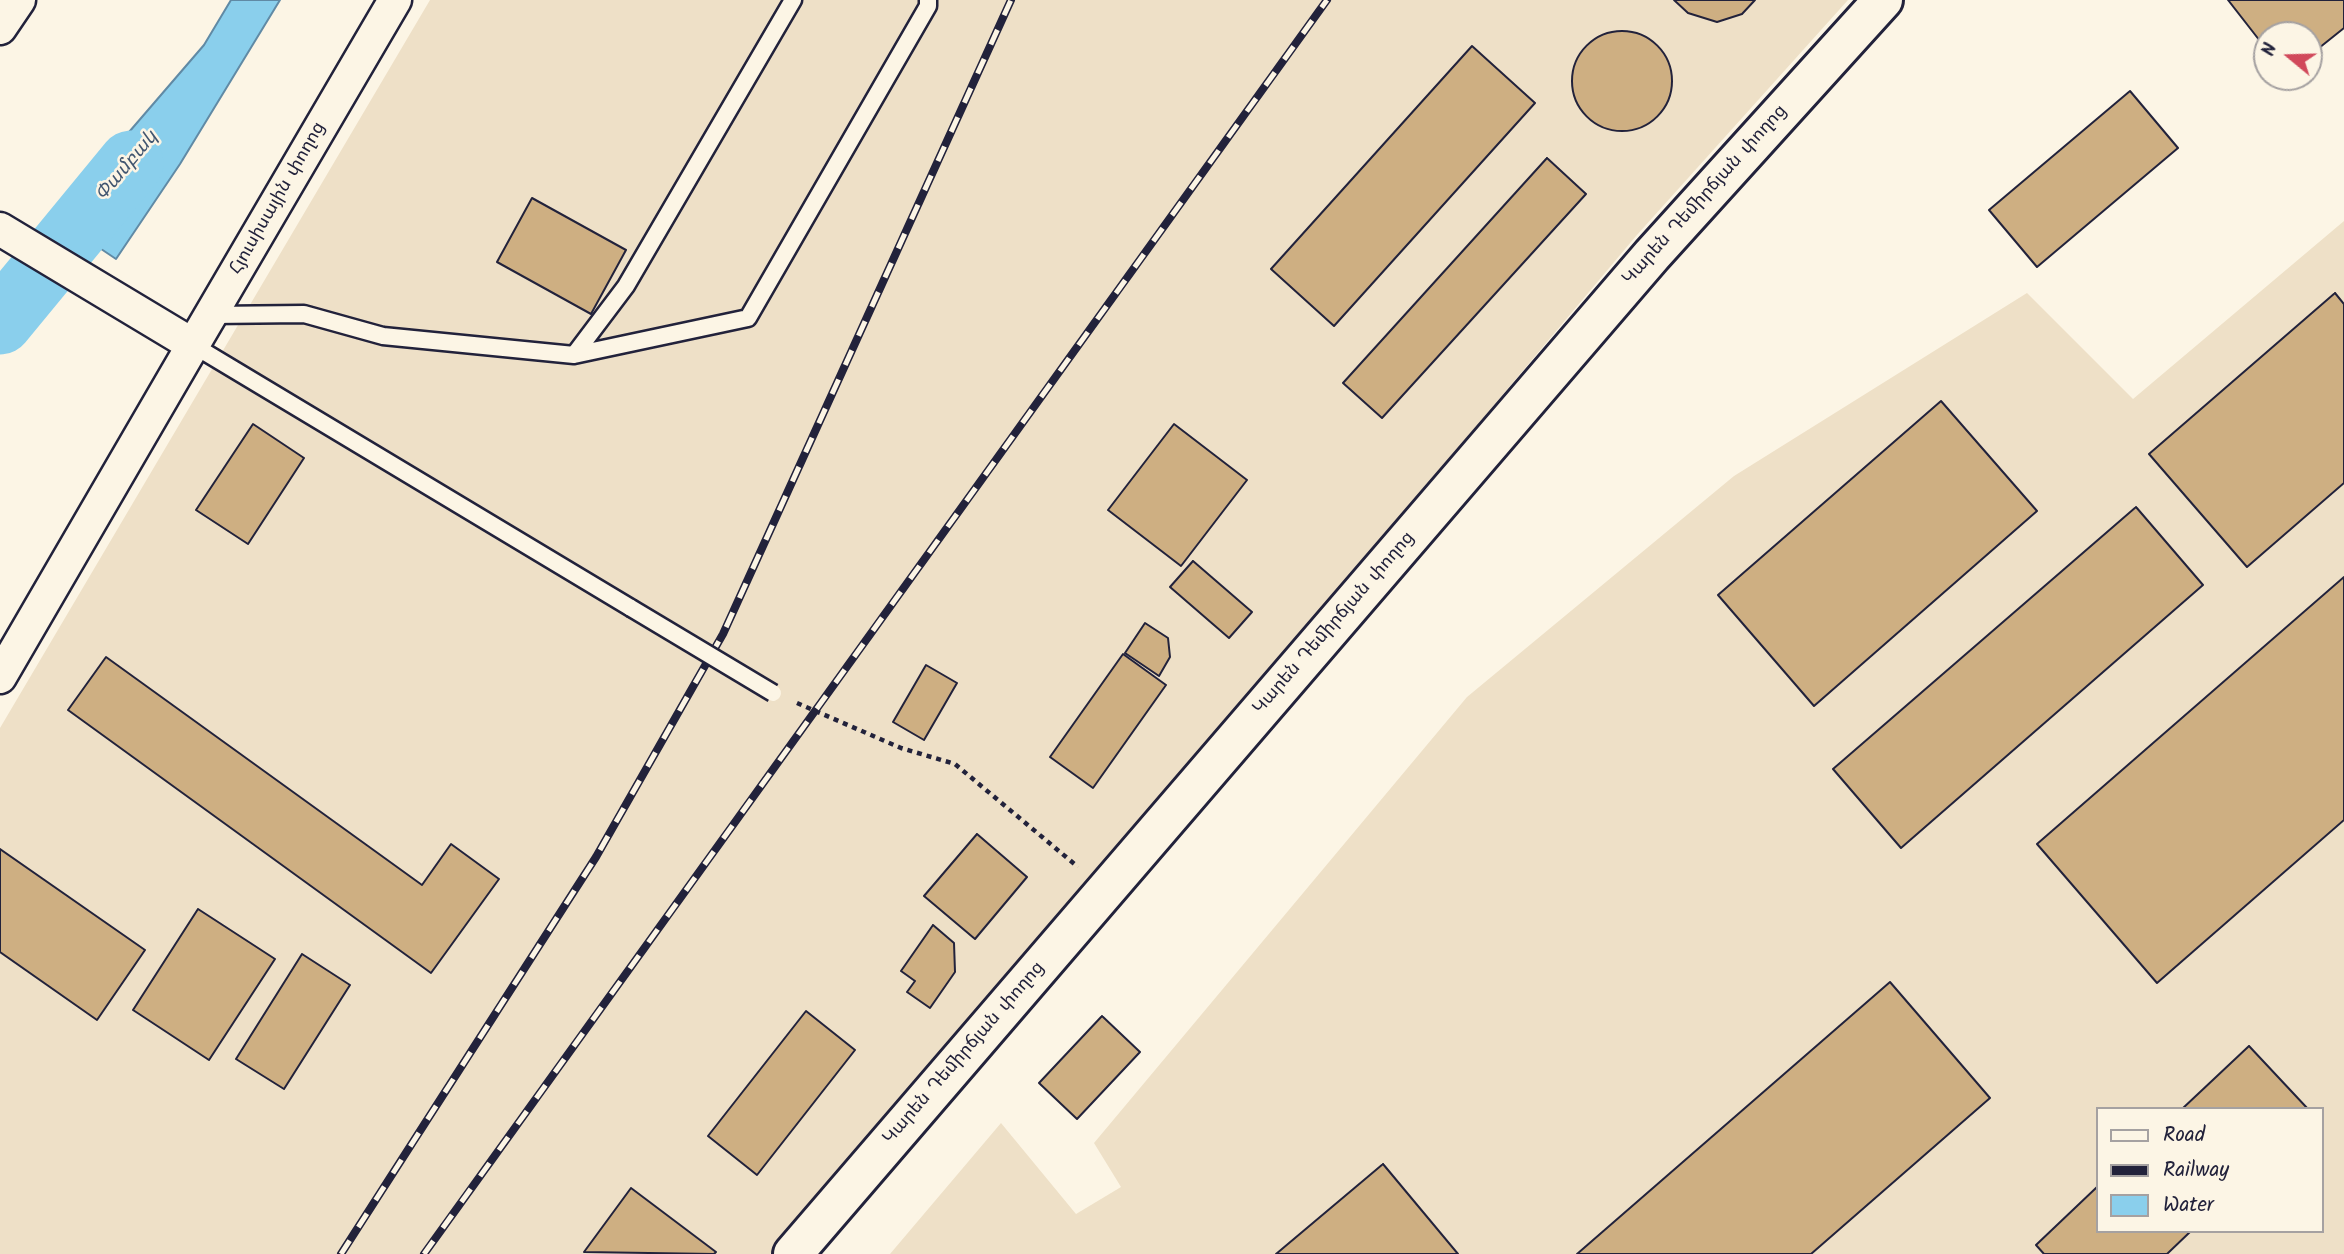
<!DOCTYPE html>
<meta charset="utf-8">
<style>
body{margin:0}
#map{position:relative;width:2344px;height:1254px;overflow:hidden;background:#fcf5e5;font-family:Kalam,sans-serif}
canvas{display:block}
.legend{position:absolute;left:2096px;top:1107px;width:228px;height:126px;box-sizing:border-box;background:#fcf5e5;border:2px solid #a5a1a1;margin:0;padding:9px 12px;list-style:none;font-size:21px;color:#22223b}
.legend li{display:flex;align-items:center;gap:14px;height:35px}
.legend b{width:35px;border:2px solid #a5a1a1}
.north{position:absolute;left:2253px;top:21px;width:70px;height:70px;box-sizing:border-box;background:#fcf5e5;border:2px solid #a5a1a1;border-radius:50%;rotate:289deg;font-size:19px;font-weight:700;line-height:28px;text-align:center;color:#22223b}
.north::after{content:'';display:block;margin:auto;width:24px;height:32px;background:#d1495b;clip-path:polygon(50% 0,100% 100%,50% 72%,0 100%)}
</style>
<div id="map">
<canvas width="2344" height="1254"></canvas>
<ul class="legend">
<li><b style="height:9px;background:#fcf5e5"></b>Road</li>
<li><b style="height:9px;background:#22223b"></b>Railway</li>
<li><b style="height:19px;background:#8acfec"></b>Water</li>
</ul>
<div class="north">N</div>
</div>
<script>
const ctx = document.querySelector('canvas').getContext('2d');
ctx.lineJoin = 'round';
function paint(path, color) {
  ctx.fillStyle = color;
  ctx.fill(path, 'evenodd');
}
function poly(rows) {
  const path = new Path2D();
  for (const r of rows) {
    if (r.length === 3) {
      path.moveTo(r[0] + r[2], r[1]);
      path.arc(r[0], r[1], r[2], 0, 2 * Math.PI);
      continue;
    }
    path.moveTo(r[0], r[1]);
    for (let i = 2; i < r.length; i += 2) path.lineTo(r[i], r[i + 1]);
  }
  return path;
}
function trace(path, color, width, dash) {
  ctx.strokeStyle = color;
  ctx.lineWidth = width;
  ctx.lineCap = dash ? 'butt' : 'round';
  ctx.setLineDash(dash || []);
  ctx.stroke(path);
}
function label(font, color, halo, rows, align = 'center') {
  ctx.font = font + ' Kalam,"Noto Sans Armenian",sans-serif';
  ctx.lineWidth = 5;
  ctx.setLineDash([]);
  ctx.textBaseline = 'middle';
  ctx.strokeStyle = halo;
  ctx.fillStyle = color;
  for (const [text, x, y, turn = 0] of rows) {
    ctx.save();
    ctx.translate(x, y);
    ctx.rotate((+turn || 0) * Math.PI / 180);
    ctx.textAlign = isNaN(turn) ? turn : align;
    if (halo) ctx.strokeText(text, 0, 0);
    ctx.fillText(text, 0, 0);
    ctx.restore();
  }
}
paint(poly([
 [430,0,1848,0,1636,236,1147,818,770,1254,0,1254,0,728],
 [2344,221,2344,1254,890,1254,1001,1123,1076,1214,1121,1187,1094,1143,1467,697,1734,476,2027,293,2133,399],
 [2097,1109,2321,1109,2321,1231,2097,1231]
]), '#eee0c7');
const water = poly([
 [231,0,280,0,180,164,116,259,55,218,204,45,231,0]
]);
paint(water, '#8acfec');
trace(water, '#608aa5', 2);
trace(poly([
 [0,322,131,163]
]), '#8acfec', 65);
const building = poly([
 [1674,0,1755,0,1742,14,1717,22,1688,13,1674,0],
 [2228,0,2344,0,2344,28,2309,56,2309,35,2267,35,2267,50,2228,0],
 [1622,81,50],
 [1472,46,1535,103,1334,326,1271,269,1472,46],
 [2130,91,2178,148,2037,267,1989,210,2130,91],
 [1547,158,1586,194,1382,418,1343,383,1547,158],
 [532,198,626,250,591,314,497,262,532,198],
 [2335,293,2344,304,2344,483,2247,567,2149,454,2335,293],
 [1941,401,2037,511,1814,706,1718,595,1941,401],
 [253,424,304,458,248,544,196,510,253,424],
 [1174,424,1247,480,1181,566,1108,510,1174,424],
 [2136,507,2203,585,1901,848,1833,769,2136,507],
 [1193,561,1252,612,1229,638,1170,587,1193,561],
 [2344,577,2344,820,2157,983,2037,844,2344,577],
 [1145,623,1168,638,1170,657,1159,676,1125,653,1145,623],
 [1123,654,1166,685,1093,788,1050,757,1123,654],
 [106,657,422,885,451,844,499,879,431,973,68,710,106,657],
 [926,665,957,683,924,740,893,722,926,665],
 [977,834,1027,877,975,939,924,896,977,834],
 [0,849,145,950,97,1020,0,952,0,849],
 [198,909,275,959,209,1060,133,1010,198,909],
 [933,925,954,943,955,972,930,1008,907,992,915,981,901,971,933,925],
 [302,954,350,985,284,1089,236,1059,302,954],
 [1890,982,1990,1098,1811,1254,1577,1254,1890,982],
 [806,1011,855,1050,757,1175,708,1136,806,1011],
 [1102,1016,1140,1052,1077,1119,1039,1083,1102,1016],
 [2249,1046,2308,1109,2182,1109,2249,1046],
 [1383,1164,1458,1254,1276,1254,1383,1164],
 [2097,1187,2097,1231,2191,1231,2167,1254,2044,1254,2036,1245,2097,1187],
 [631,1188,716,1252,714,1254,584,1252,631,1188]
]);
paint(building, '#ceaf82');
trace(building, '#22223b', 2);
const service = poly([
 [211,315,304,314,383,336,574,355,748,318,928,6,928,0],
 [193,345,631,608],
 [574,355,626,286,793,0]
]);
const minor = poly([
 [0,28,19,0],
 [0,229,193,345,395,0],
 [0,677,193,345]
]);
const secondary = poly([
 [793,1254,1652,255,1883,0]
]);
trace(service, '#22223b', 21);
trace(minor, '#22223b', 37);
trace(secondary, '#22223b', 44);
trace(poly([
 [797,703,901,748,955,764,1078,867]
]), '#22223b', 4.5, [5, 5]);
trace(service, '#fcf5e5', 16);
trace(minor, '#fcf5e5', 32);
trace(secondary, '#fcf5e5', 38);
const rail = poly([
 [341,1254,596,857,723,634,1011,0],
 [424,1254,1327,0]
]);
trace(rail, '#22223b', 8);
trace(rail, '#fcf5e5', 5, [16]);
const serviceBridge = poly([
 [631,608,773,693]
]);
trace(serviceBridge, '#22223b', 21, []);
trace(serviceBridge, '#fcf5e5', 16);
label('18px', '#22223b', '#fcf5e5', [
 ["Կարեն Դեմիրճյան փողոց",1706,196,-48],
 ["Հյուսիսային փողոց",279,199,-60],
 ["Կարեն Դեմիրճյան փողոց",1335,624,-49],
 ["Կարեն Դեմիրճյան փողոց",965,1054,-49]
]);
label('italic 19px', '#415670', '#fcf5e5', [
 ["Փամբակ",128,167,-50]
]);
</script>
